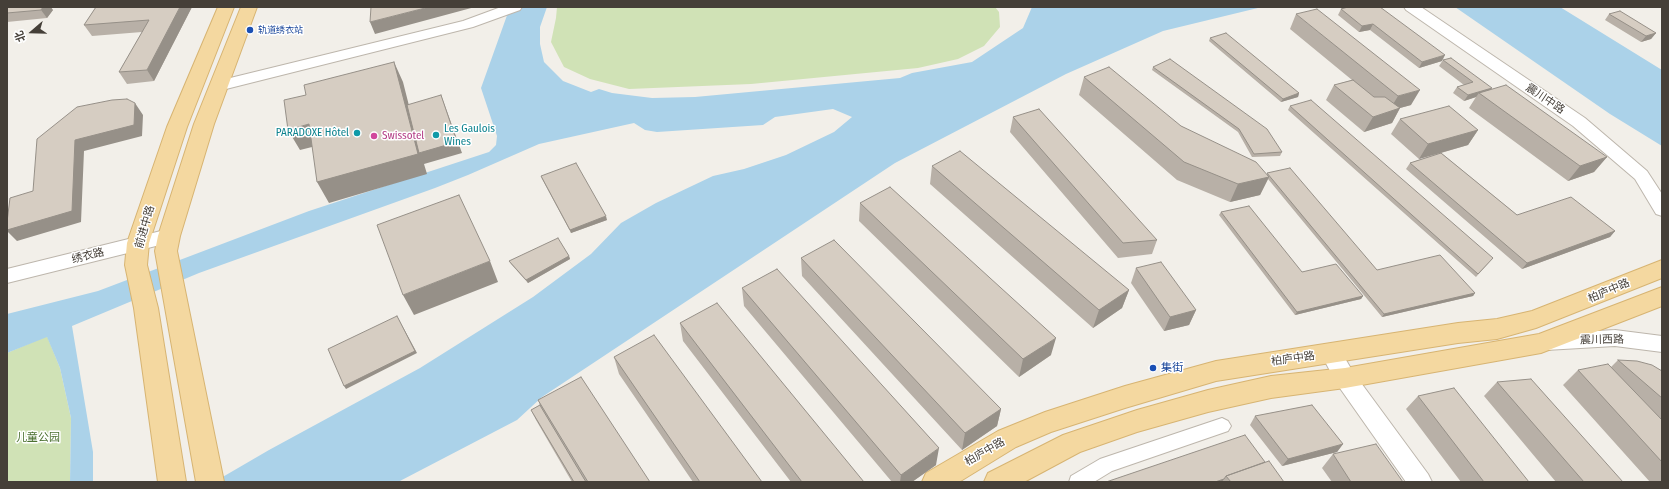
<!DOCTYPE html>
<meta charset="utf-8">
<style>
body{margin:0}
#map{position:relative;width:1669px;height:489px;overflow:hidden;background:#f2efe9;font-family:"Fira Sans Condensed","Noto Sans SC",sans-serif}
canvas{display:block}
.frame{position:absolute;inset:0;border:8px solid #453f38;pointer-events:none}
.north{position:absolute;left:12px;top:12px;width:40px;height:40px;-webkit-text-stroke:3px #fff;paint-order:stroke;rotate:250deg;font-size:11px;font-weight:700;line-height:16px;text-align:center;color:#453f38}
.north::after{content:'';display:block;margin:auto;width:14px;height:18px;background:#453f38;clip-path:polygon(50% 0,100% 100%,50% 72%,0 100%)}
</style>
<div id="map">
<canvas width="1669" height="489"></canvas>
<div class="frame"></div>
<div class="north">北</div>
</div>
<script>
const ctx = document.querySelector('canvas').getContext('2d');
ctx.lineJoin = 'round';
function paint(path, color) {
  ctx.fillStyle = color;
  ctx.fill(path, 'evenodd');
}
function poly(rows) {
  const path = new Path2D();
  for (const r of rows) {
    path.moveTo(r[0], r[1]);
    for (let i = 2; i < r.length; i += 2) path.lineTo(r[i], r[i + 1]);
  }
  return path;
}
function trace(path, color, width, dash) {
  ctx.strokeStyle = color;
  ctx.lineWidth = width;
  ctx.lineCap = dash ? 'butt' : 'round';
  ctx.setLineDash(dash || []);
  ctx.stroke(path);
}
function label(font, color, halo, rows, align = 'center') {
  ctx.font = font + ' "Fira Sans Condensed","Noto Sans SC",sans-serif';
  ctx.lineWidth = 3;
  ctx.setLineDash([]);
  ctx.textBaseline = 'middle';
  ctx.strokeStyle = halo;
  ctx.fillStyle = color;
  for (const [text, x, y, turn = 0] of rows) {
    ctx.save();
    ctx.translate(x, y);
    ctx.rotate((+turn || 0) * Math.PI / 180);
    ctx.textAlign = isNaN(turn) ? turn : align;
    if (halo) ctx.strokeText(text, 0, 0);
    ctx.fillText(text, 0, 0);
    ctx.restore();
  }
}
paint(poly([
 [557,7,995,7,999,12,1000,27,984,46,958,59,918,68,751,84,629,89,590,79,564,67,551,42,556,18],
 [47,336,60,368,71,418,70,482,7,482,7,353]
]), '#d0e2b6');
paint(poly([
 [510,7,547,7,540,27,540,44,544,62,563,81,591,92,599,89,612,93,652,98,695,97,900,78,912,73,972,62,1023,28,1032,7,1262,7,1163,31,1066,74,895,163,542,397,517,420,398,482,214,482,269,450,420,368,533,297,591,254,621,223,656,203,713,176,744,169,786,155,834,132,852,117,833,109,775,117,763,125,657,132,645,130,634,123,539,144,468,175,435,188,199,273,72,326,93,452,93,482,70,482,71,418,60,368,47,337,7,353,7,314,98,291,309,211,489,152,496,145,497,136,481,88],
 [1455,7,1560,7,1662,70,1662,146,1610,114]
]), '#abd2e9');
const minor = poly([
 [1222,418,1228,421,1231,426,1228,431,1112,471,1094,482,1069,482,1071,476,1100,459,1222,418]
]);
const tertiary = poly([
 [501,7,522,7,520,10,473,27,218,91,212,90,210,86,212,82,218,81,463,21,501,7],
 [1404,7,1421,7,1585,118,1647,171,1662,194,1662,216,1656,214,1635,179,1573,126,1406,10,1404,7],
 [169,229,176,231,178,236,176,241,7,283,7,269,169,229],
 [1615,330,1662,336,1662,352,1615,346,1546,350,1539,348,1536,342,1539,336,1546,334,1615,330],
 [1332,345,1339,348,1353,372,1428,474,1432,482,1406,482,1337,384,1321,354,1325,348,1332,345]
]);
const primary = poly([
 [218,7,234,7,187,127,149,243,147,265,158,308,186,482,158,482,134,308,125,265,127,243,167,127,218,7],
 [241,7,257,7,214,124,180,236,177,251,224,482,196,482,155,251,158,236,194,124,241,7],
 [1662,260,1662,278,1536,328,1497,339,1458,343,1216,381,1125,408,1051,432,1016,447,959,482,922,482,926,473,998,431,1045,412,1125,386,1216,361,1458,323,1497,319,1532,311,1662,260],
 [1662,287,1662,306,1541,353,1345,388,1271,398,1208,412,1137,432,1080,452,1024,482,984,482,988,473,1063,435,1137,410,1208,390,1271,376,1345,368,1539,334,1662,287]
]);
trace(minor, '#bdb6ac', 2);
trace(tertiary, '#bdb6ac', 2);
trace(primary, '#d7b472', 2);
paint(minor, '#fff');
paint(tertiary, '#fff');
paint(primary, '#f4d8a0');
paint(poly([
 [7,7,53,10,47,18,7,22],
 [96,7,192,7,154,81,127,84,119,72,142,32,92,36,84,25],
 [1348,7,1442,61,1419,68,1370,30,1359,32,1338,15,1341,9],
 [1296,14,1411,105,1400,108,1392,123,1364,132,1326,100,1334,85,1352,80,1290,29],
 [1609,14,1656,33,1651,39,1641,42,1605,20],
 [1210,38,1299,93,1298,97,1281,102,1209,41],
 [1443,60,1491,90,1607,157,1594,172,1568,181,1469,108,1476,97,1464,101,1453,93,1457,87,1464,85,1439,66],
 [1153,67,1282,152,1280,156,1252,157,1238,132,1152,70],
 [1084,77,1181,126,1267,175,1267,173,1377,270,1475,293,1473,296,1382,317,1268,179,1260,195,1230,202,1177,180,1079,95],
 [1290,106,1493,258,1476,277,1288,110],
 [1013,117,1157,240,1152,254,1118,258,1010,132],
 [1400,119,1478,130,1468,145,1441,153,1517,215,1615,231,1610,237,1522,269,1406,169,1410,163,1439,153,1419,159,1391,134],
 [932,166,1129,290,1122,308,1093,328,930,184],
 [541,176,607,220,571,233,542,179],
 [860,203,1051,355,1019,377,859,221],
 [1221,212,1302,272,1363,296,1361,299,1295,315,1219,215],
 [569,256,570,259,528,283,511,264,509,261],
 [801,258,1001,409,997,426,962,450,802,276],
 [1136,268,1196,310,1189,325,1164,331,1131,283],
 [742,288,936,465,912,482,892,482,744,306],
 [680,323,864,482,791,482,683,341],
 [614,357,762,482,693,482,619,374],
 [1618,360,1662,371,1662,482,1650,482,1563,385,1578,370,1611,367],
 [1497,382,1623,482,1556,482,1484,396],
 [1418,396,1529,482,1461,482,1406,409],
 [538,400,650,482,572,482,536,420,531,410,540,405],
 [1255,416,1343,444,1337,452,1282,466,1250,425],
 [1333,454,1403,482,1332,482,1322,468],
 [1265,462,1284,482,1106,482]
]), '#b8b0a7');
paint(poly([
 [40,7,51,7,53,10,47,18,41,10],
 [180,7,192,7,154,81,147,70],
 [429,7,475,7,375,34,370,22],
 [1373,24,1370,30,1359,32,1362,26],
 [1656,33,1651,39,1641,42,1646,36],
 [1445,55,1442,61,1419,68,1422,62],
 [394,62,403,82,421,153,441,95,462,153,424,164,427,174,329,203,317,182],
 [1492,88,1488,94,1479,93,1476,97,1464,101,1468,95],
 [1420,90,1411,105,1389,111,1398,96],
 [1299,93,1298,97,1281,102,1283,99],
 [135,103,143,115,142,136,84,151,81,222,17,241,7,231,7,230,75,140],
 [1400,108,1392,123,1364,132,1373,117],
 [309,124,320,145,300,150,288,130],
 [1478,130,1468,145,1419,159,1428,144],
 [1607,157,1594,172,1568,181,1580,166],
 [1269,177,1260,195,1230,202,1238,184],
 [606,216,607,220,571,233,570,230],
 [1615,231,1610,237,1522,269,1527,263],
 [569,256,570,259,528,283,526,280],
 [490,261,498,282,414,315,403,295],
 [1129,290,1122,308,1093,328,1099,310],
 [1475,293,1473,296,1382,317,1384,314],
 [1363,296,1361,299,1295,315,1297,312],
 [1196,310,1189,325,1164,331,1170,317],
 [397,316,417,353,346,389,344,386],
 [1056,338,1051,355,1019,377,1023,359],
 [1001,409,997,426,962,450,965,433],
 [1343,444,1337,452,1282,466,1288,459],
 [939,448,936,465,912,482,900,482,901,475],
 [1224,479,1222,482,1215,482]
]), '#969088');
const building = poly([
 [7,7,43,7,41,10,7,13,7,7],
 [96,7,180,7,147,70,119,72,149,20,84,25,96,7],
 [371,7,429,7,370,22,371,7],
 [1348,7,1380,7,1445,55,1422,62,1373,24,1362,26,1341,9,1348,7],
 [1317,9,1420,90,1398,96,1296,14,1317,9],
 [1620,11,1656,33,1646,36,1609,14,1620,11],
 [1226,33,1299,93,1283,99,1210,38,1226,33],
 [1451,58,1492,88,1468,95,1457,87,1473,82,1443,60,1451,58],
 [1170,59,1267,129,1282,152,1254,154,1239,129,1153,67,1170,59],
 [394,62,418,154,317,182,309,124,288,130,284,100,306,95,304,85,394,62],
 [1109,67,1181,126,1256,162,1269,177,1238,184,1184,162,1084,77,1109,67],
 [1353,80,1374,97,1385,97,1400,108,1373,117,1334,85,1353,80],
 [1506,85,1607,157,1580,166,1479,93,1506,85],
 [441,95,457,142,419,153,407,105,441,95],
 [127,99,135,103,134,125,75,140,72,211,7,230,7,222,10,198,33,191,37,139,77,107,112,100,127,99],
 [1311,100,1493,258,1478,274,1290,106,1311,100],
 [1449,106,1478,130,1428,144,1400,119,1449,106],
 [1039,109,1157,240,1123,243,1013,117,1039,109],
 [960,151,1129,290,1099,310,932,166,960,151],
 [1441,153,1517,215,1571,197,1615,231,1527,263,1410,163,1441,153],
 [576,163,606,216,570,230,541,176,576,163],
 [1290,168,1377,270,1440,255,1475,293,1384,314,1267,173,1290,168],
 [890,187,1056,338,1023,359,860,203,890,187],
 [459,195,490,261,403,295,377,225,459,195],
 [1249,206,1302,272,1336,264,1363,296,1297,312,1221,212,1249,206],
 [558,238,569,256,526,280,509,261,558,238],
 [834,240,1001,409,965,433,801,258,834,240],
 [1161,262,1196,310,1170,317,1136,268,1161,262],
 [777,269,939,448,901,475,742,288,777,269],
 [717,303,864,482,802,482,680,323,717,303],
 [397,316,415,351,344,386,328,349,397,316],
 [654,335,762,482,700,482,614,357,654,335],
 [1618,360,1637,361,1652,365,1662,371,1662,398,1618,360],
 [1608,364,1662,420,1662,462,1578,370,1608,364],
 [581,377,650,482,588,482,538,400,581,377],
 [1531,379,1623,482,1584,482,1497,382,1531,379],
 [1454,388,1529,482,1484,482,1418,396,1454,388],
 [540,405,541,407,586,482,574,482,531,410,540,405],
 [1312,405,1343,444,1288,459,1255,416,1312,405],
 [1245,435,1265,462,1226,476,1224,479,1215,482,1106,482,1245,435],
 [1376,444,1403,482,1351,482,1333,454,1376,444],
 [1269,461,1284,482,1231,482,1226,476,1269,461]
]);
paint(building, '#d6cdc2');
trace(building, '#969088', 1);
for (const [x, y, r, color] of [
 [250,30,4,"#1a4fb4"],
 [357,133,4,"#0f9aa8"],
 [436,135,4,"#0f9aa8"],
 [374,136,4,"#d1479c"],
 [1153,368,4,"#1a4fb4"]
]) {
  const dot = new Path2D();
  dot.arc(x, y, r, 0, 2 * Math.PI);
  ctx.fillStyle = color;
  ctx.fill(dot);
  trace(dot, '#fff', 1.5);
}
label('9px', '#164399', '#fff', [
 ["轨道绣衣站",258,30]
], 'left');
label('11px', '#453f38', '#fff', [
 ["震川中路",1545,99,34],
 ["前进中路",145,227,-74],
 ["绣衣路",88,256,-14],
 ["柏庐中路",1609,291,-23],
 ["震川西路",1602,340,-1],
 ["柏庐中路",1293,359,-8],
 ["柏庐中路",985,452,-30]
]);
label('11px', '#0d838f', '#fff', [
 ["Les Gaulois",444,129],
 ["Wines",444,142],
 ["PARADOXE Hôtel",349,133,"right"]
], 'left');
label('11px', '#b23c85', '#fff', [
 ["Swissotel",382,136]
], 'left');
label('11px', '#164399', '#fff', [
 ["集街",1161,368]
], 'left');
label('11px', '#4c7131', '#fff', [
 ["儿童公园",38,438]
]);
</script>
